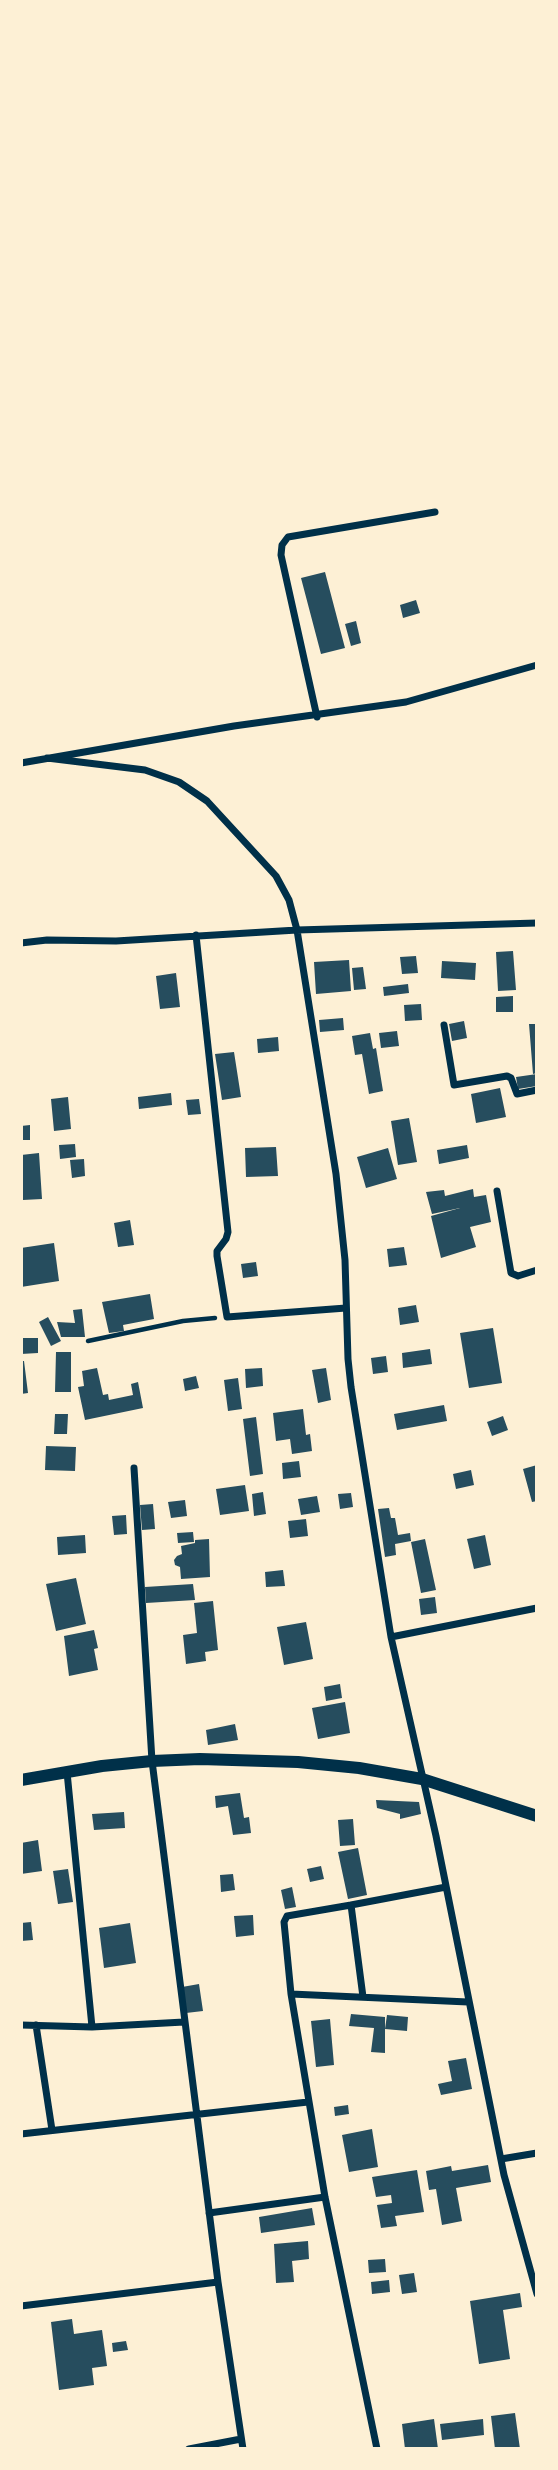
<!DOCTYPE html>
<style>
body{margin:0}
#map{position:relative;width:558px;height:2470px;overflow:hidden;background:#fdf0d5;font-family:Manrope,sans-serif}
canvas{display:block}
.frame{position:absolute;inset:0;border:23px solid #fdf0d5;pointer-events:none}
</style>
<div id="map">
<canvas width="558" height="2470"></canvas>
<div class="frame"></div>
</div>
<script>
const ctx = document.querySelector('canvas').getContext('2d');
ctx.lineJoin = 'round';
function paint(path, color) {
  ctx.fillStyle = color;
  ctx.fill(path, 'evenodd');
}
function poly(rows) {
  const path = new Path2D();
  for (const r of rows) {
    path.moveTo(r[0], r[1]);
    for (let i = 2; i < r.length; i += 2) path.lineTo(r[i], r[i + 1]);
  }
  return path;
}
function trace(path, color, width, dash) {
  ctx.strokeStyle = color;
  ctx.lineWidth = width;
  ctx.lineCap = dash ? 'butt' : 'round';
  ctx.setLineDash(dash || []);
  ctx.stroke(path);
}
paint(poly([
 [325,572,345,648,321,654,301,578],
 [416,600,420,613,403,618,400,605],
 [356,621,361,643,351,646,345,624],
 [513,951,516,990,498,991,496,952],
 [416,956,418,973,402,974,400,957],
 [349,960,351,991,316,994,314,962],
 [442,961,476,963,475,980,441,978],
 [363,967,366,989,354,990,352,968],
 [176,973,180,1007,160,1009,156,976],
 [408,984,409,993,384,996,383,987],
 [513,996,513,1012,496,1012,496,997],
 [421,1004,422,1020,405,1021,404,1005],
 [343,1018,344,1030,320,1032,319,1020],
 [464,1021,467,1038,452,1041,449,1024],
 [529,1024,537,1024,537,1073,533,1074],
 [397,1031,399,1046,381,1048,379,1033],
 [370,1033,373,1049,376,1048,383,1091,369,1094,362,1054,355,1055,352,1036],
 [278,1037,279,1051,258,1053,257,1039],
 [234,1052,241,1097,222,1100,215,1054],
 [537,1074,537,1086,518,1089,516,1077],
 [500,1088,506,1117,476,1123,471,1094],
 [171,1093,172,1105,139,1109,138,1097],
 [68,1097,71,1129,54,1131,51,1099],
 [199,1099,201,1114,188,1115,186,1100],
 [409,1118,417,1162,398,1165,391,1121],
 [30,1125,30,1140,21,1140,21,1126],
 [75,1144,76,1157,60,1159,59,1145],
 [467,1145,469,1158,439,1164,437,1150],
 [276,1147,278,1176,246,1177,245,1148],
 [388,1148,397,1179,366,1188,357,1157],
 [39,1153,42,1199,23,1200,21,1155],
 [84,1159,85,1176,72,1178,70,1160],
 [473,1189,474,1197,486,1195,491,1222,470,1227,476,1247,441,1258,431,1216,460,1208,432,1214,426,1192,444,1190,445,1196],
 [130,1220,134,1245,118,1247,114,1223],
 [54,1243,59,1281,21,1287,21,1248],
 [404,1247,407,1265,389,1267,387,1249],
 [256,1262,258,1276,243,1278,241,1264],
 [150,1294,154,1319,123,1325,124,1331,109,1333,102,1302],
 [416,1305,419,1322,400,1325,398,1308],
 [82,1309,85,1337,61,1337,57,1322,75,1323,73,1310],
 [48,1317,61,1341,51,1346,39,1322],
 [493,1328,502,1383,469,1388,460,1333],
 [21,1338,38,1338,38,1353,21,1354],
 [430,1349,432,1364,403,1368,402,1353],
 [56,1352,71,1352,71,1392,55,1392],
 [386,1356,388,1372,373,1374,371,1358],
 [21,1361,24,1361,28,1393,21,1394],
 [97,1368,103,1395,108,1394,109,1400,133,1395,131,1384,138,1382,143,1408,85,1420,78,1387,84,1386,82,1371],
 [262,1368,263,1386,246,1388,245,1369],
 [326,1368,331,1400,318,1403,312,1370],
 [196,1376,199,1388,185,1391,183,1379],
 [238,1378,242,1409,228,1411,224,1380],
 [444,1405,447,1421,397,1430,394,1414],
 [303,1409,306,1435,310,1434,312,1451,292,1454,290,1439,276,1441,273,1413],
 [55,1414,68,1414,67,1434,54,1434],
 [503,1416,508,1430,492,1436,487,1422],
 [256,1417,263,1474,250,1476,243,1419],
 [46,1446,76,1447,75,1471,45,1470],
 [299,1461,301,1477,283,1479,282,1463],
 [537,1465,537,1501,532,1502,523,1469],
 [471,1470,474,1485,456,1489,453,1474],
 [245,1485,249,1511,220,1515,216,1489],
 [263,1492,266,1514,254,1516,252,1494],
 [351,1493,353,1507,340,1509,338,1494],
 [317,1496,320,1512,301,1515,298,1499],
 [185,1500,187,1516,171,1518,168,1502],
 [153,1504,155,1529,142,1530,140,1505],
 [389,1508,391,1518,395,1518,398,1535,410,1533,411,1541,395,1544,396,1555,385,1557,378,1509],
 [126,1515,127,1534,114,1535,112,1516],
 [306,1519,308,1536,290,1538,288,1521],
 [193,1532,194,1542,178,1543,177,1533],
 [85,1535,86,1553,58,1555,57,1537],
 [485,1535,491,1565,474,1569,467,1539],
 [209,1539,210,1577,181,1579,180,1567,175,1565,174,1560,177,1556,182,1554,181,1546,195,1543,195,1540],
 [425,1539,436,1590,421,1593,411,1542],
 [283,1570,285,1586,266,1587,265,1572],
 [76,1578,86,1624,56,1631,46,1584],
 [193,1584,195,1600,146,1603,145,1587],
 [435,1597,437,1613,421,1615,419,1599],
 [213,1601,218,1650,205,1652,206,1661,186,1664,183,1635,197,1633,194,1603],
 [306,1622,313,1659,284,1665,277,1627],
 [94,1630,98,1648,94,1649,98,1670,69,1676,64,1636],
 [340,1684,342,1698,326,1701,324,1687],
 [345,1702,350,1733,318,1739,312,1708],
 [235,1724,238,1740,208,1745,206,1730],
 [240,1793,244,1818,249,1817,251,1833,233,1835,228,1806,216,1808,215,1796],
 [376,1800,419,1802,421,1814,400,1819,400,1814,377,1808],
 [124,1812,125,1828,94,1830,92,1814],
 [353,1819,355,1845,340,1846,338,1820],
 [38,1840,42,1871,21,1874,21,1843],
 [358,1848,367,1895,348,1899,338,1852],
 [321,1866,324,1879,310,1882,307,1869],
 [68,1869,73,1902,58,1904,53,1871],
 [233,1874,235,1890,221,1892,220,1875],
 [292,1887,296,1907,285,1909,281,1890],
 [253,1915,254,1935,236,1937,234,1916],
 [31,1922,33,1940,21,1941,21,1923],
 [130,1923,136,1963,104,1968,99,1928],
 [199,1984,203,2011,186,2013,182,1987],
 [351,2014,385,2017,385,2053,371,2052,374,2028,349,2026],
 [387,2015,408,2017,407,2031,385,2029],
 [330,2019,334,2065,316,2067,311,2021],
 [466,2058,472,2089,441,2095,438,2084,452,2081,448,2061],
 [348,2105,349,2114,335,2116,334,2107],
 [372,2129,378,2167,349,2172,342,2135],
 [488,2165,491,2182,456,2188,462,2221,442,2225,436,2189,429,2190,426,2171,451,2166,452,2171],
 [417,2170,424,2212,395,2216,397,2226,381,2228,377,2205,392,2203,391,2195,376,2197,372,2177],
 [312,2208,315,2225,261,2233,259,2217],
 [308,2241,309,2259,292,2261,294,2282,276,2283,274,2244],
 [385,2259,386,2272,369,2273,368,2260],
 [414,2273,417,2292,402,2294,399,2275],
 [389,2280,390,2292,372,2294,371,2282],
 [520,2293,522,2307,503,2310,510,2359,479,2364,470,2301],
 [72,2319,74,2334,102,2330,107,2366,92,2368,94,2385,59,2390,51,2322],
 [126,2341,128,2350,113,2352,112,2343],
 [515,2413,520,2449,495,2449,491,2416],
 [434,2419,438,2449,405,2449,402,2424],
 [483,2419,484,2435,442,2440,440,2424]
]), '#264d5e');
trace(poly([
 [88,1341,183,1321,215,1318]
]), '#003049', 4.5);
trace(poly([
 [317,717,281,555,282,545,288,537,435,512],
 [47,758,145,770,179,782,207,801,276,876,289,900,297,930,336,1174,345,1260,348,1359,351,1387,391,1637,436,1836,504,2175,537,2294],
 [21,763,234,726,406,702,537,665],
 [196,935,228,1232,226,1239,217,1251,217,1256,227,1317,346,1308],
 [21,943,47,940,116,941,297,930,537,923],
 [444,1025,454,1085,507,1076,511,1078,517,1094,537,1090],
 [497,1191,511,1273,518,1276,537,1270],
 [134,1468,152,1761,218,2282,243,2449],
 [391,1637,537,1608],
 [67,1772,92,2027],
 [351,1905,287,1916,284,1922,291,1994,325,2197,377,2449],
 [291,1994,468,2002],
 [363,1997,351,1905,446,1887],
 [21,2025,92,2027,184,2022],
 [36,2025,52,2130],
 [21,2134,308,2102],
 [501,2159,537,2153],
 [209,2213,325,2197],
 [21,2306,218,2282],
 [189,2449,241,2439]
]), '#003049', 7);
trace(poly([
 [21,1780,102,1766,152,1761,200,1759,298,1762,359,1768,422,1779,537,1816]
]), '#003049', 12);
</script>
